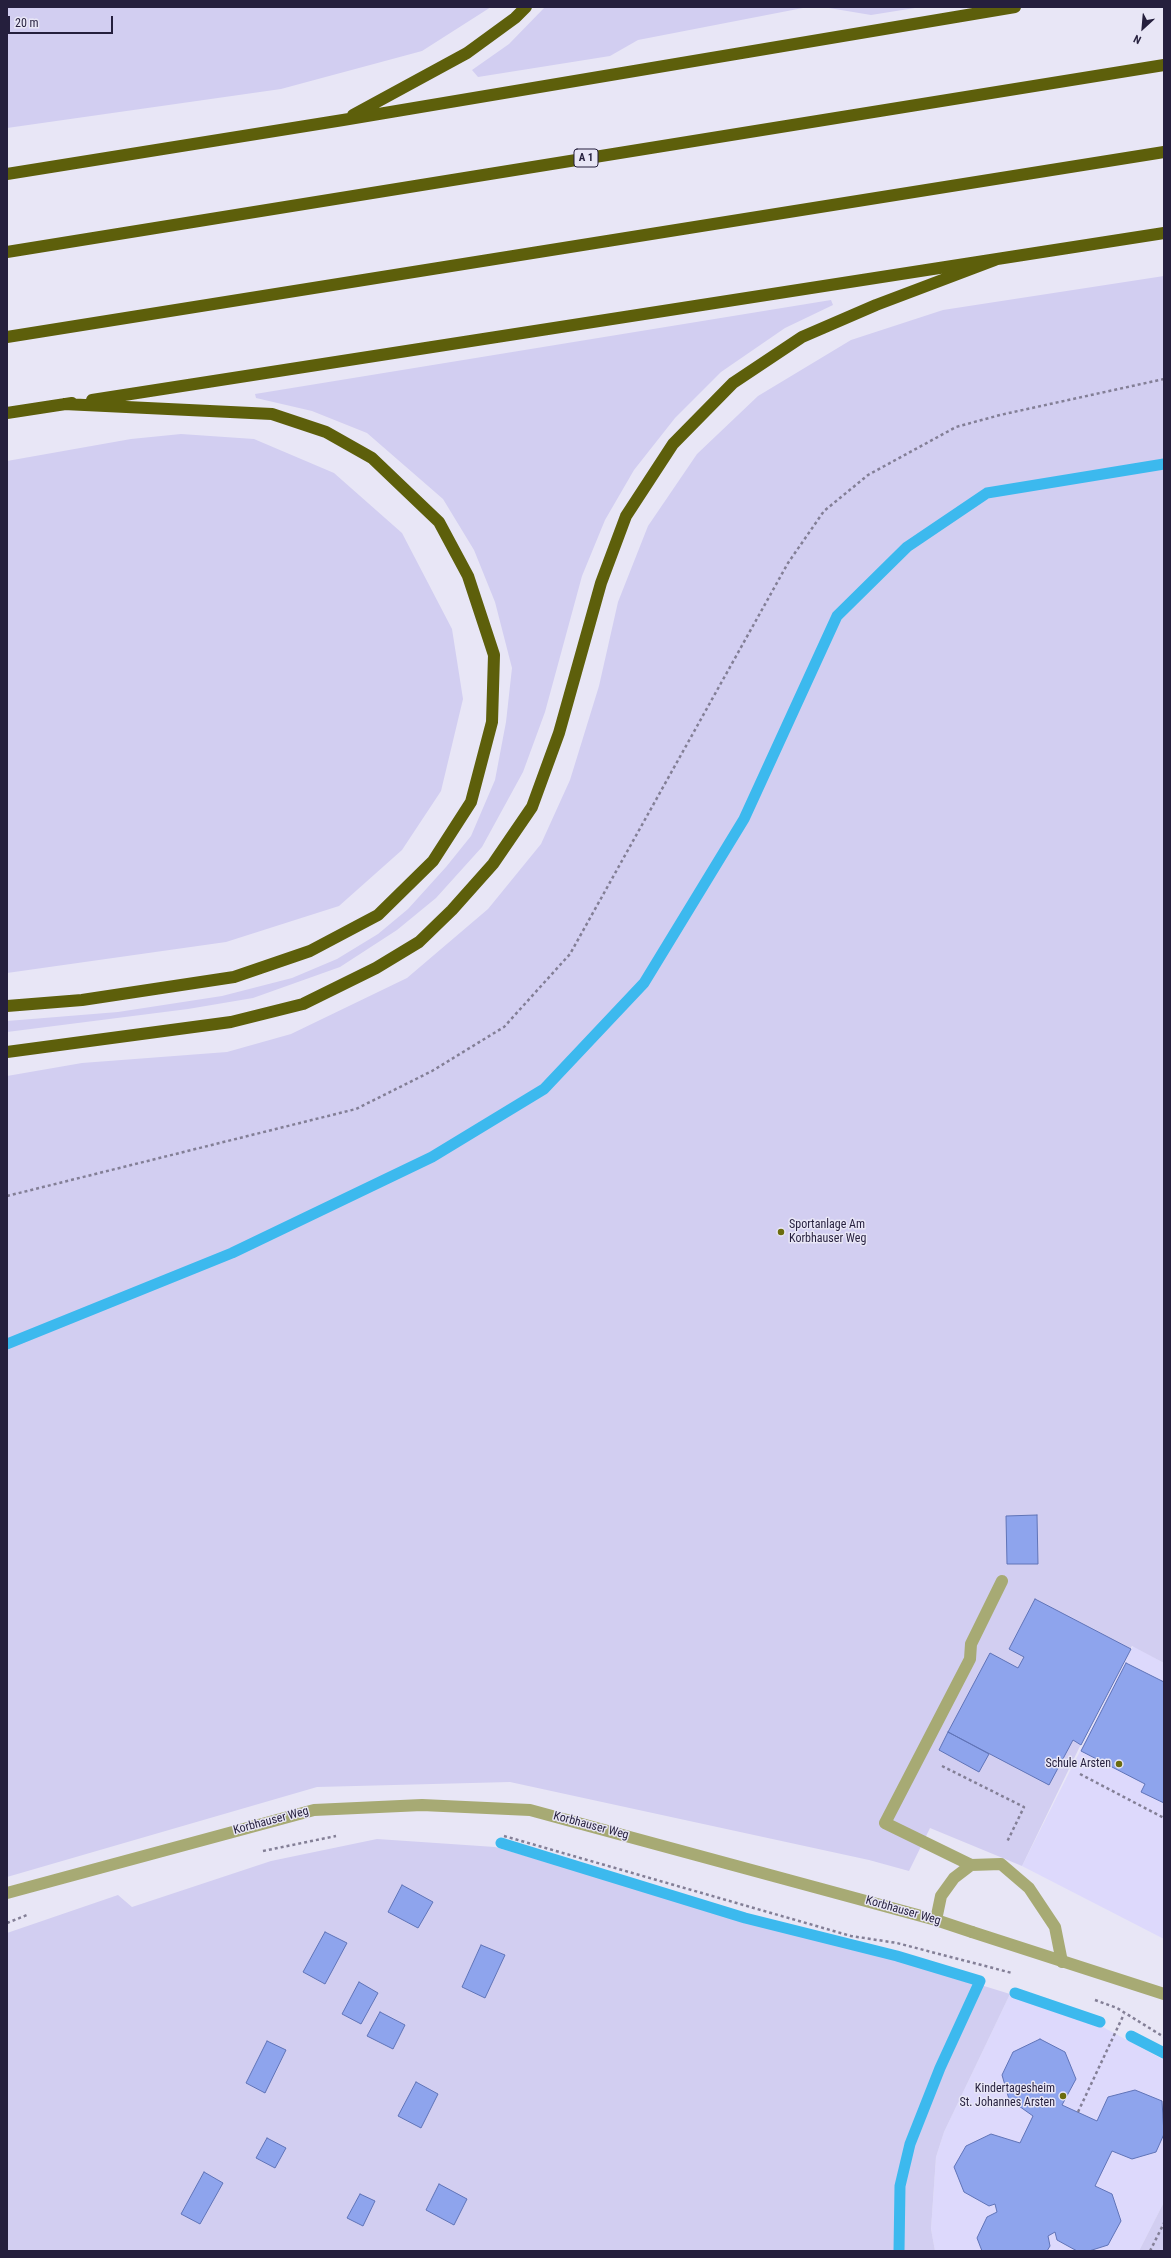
<!DOCTYPE html>
<style>
body{margin:0}
#map{position:relative;width:1171px;height:2258px;overflow:hidden;background:#e8e6f6;font-family:"Roboto Condensed",sans-serif}
canvas{display:block}
.frame{position:absolute;inset:0;border:8px solid #251f3d;pointer-events:none}
.north{position:absolute;left:1123px;top:8px;width:40px;height:40px;-webkit-text-stroke:3px #e8e6f6;paint-order:stroke;rotate:206deg;font-size:11px;font-weight:700;line-height:16px;text-align:center;color:#251f3d}
.north::after{content:'';display:block;margin:auto;width:14px;height:18px;background:#251f3d;clip-path:polygon(50% 0,100% 100%,50% 72%,0 100%)}
.scale{position:absolute;left:8px;top:16px;width:105px;height:18px;box-sizing:border-box;border:2px solid #251f3d;border-top:0;padding-left:5px;font-size:12px;line-height:14px;white-space:nowrap;color:#251f3d;-webkit-text-stroke:3px #e8e6f6;paint-order:stroke}
</style>
<div id="map">
<canvas width="1171" height="2258"></canvas>
<div class="frame"></div>
<div class="north">N</div>
<div class="scale">20 m</div>
</div>
<script>
const ctx = document.querySelector('canvas').getContext('2d');
ctx.lineJoin = 'round';
function paint(path, color) {
  ctx.fillStyle = color;
  ctx.fill(path, 'evenodd');
}
function poly(rows) {
  const path = new Path2D();
  for (const r of rows) {
    path.moveTo(r[0], r[1]);
    for (let i = 2; i < r.length; i += 2) path.lineTo(r[i], r[i + 1]);
  }
  return path;
}
function trace(path, color, width, dash) {
  ctx.strokeStyle = color;
  ctx.lineWidth = width;
  ctx.lineCap = dash ? 'butt' : 'round';
  ctx.setLineDash(dash || []);
  ctx.stroke(path);
}
function label(font, color, halo, rows, align = 'center') {
  ctx.font = font + ' "Roboto Condensed",sans-serif';
  ctx.lineWidth = 3;
  ctx.setLineDash([]);
  ctx.textBaseline = 'middle';
  ctx.strokeStyle = halo;
  ctx.fillStyle = color;
  for (const [text, x, y, turn = 0] of rows) {
    ctx.save();
    ctx.translate(x, y);
    ctx.rotate((+turn || 0) * Math.PI / 180);
    ctx.textAlign = isNaN(turn) ? turn : align;
    if (halo) ctx.strokeText(text, 0, 0);
    ctx.fillText(text, 0, 0);
    ctx.restore();
  }
}
paint(poly([
 [1133,1646,1164,1663,1164,1939,1022,1866],
 [1010,1994,1099,2025,1164,2060,1164,2202,1139,2251,935,2251,931,2229,936,2157,944,2132]
]), '#ddd9fc');
paint(poly([
 [7,7,491,7,422,51,281,89,7,128],
 [545,7,808,7,638,40,610,56,478,77,472,70,509,44],
 [823,7,921,7,871,15],
 [1164,276,1164,1663,1132,1646,1082,1742,1022,1866,930,1828,909,1871,869,1860,510,1782,317,1787,7,1877,7,1076,82,1063,227,1052,291,1034,407,978,488,909,541,844,570,780,599,686,618,602,648,526,697,454,758,396,851,340,943,310],
 [831,300,833,305,785,328,721,372,675,418,634,470,605,520,582,576,545,712,523,772,482,847,436,898,397,930,340,967,253,998,188,1009,7,1032,7,1021,118,1012,222,996,292,978,337,959,378,934,408,909,446,867,471,836,495,780,506,722,512,668,495,602,474,550,443,499,367,433,312,411,256,398,255,394],
 [181,434,254,439,334,473,402,533,452,629,463,699,441,791,402,850,339,906,226,942,7,973,7,461,131,439],
 [377,1839,495,1847,773,1928,893,1958,1010,1994,944,2132,936,2157,931,2229,935,2251,7,2251,7,1933,118,1895,132,1907,271,1861],
 [1164,2202,1164,2251,1139,2251]
]), '#d2cef1');
trace(poly([
 [7,1344,232,1253,432,1157,544,1089,644,983,744,819,837,616,907,547,987,493,1164,464],
 [501,1843,745,1918,897,1956,980,1981,940,2068,910,2144,900,2186,899,2251],
 [1015,1993,1100,2022],
 [1131,2036,1164,2053]
]), '#3cb9ee', 11);
const building = poly([
 [1037,1515,1038,1564,1007,1564,1006,1516,1037,1515],
 [1035,1599,1131,1649,1081,1745,1073,1740,1049,1785,948,1732,990,1653,1018,1668,1024,1657,1009,1649,1035,1599],
 [1126,1663,1164,1682,1164,1803,1141,1792,1145,1784,1081,1751,1126,1663],
 [948,1732,989,1754,979,1772,939,1750,948,1732],
 [402,1885,433,1902,418,1928,388,1912,402,1885],
 [325,1932,347,1943,325,1984,303,1972,325,1932],
 [481,1945,505,1955,485,1998,462,1987,481,1945],
 [359,1982,378,1993,361,2024,342,2014,359,1982],
 [380,2012,405,2025,393,2049,367,2036,380,2012],
 [1040,2039,1065,2052,1076,2079,1062,2105,1097,2121,1108,2097,1135,2090,1162,2101,1164,2134,1156,2152,1132,2159,1112,2151,1095,2186,1112,2194,1121,2221,1108,2245,1089,2251,1077,2251,1057,2240,1055,2232,1048,2236,1050,2246,1047,2251,982,2251,977,2238,987,2217,997,2212,995,2204,989,2206,964,2192,954,2167,966,2146,991,2134,1020,2143,1033,2116,1009,2099,1002,2075,1013,2052,1040,2039],
 [267,2041,286,2050,265,2093,246,2083,267,2041],
 [416,2082,438,2094,421,2128,398,2116,416,2082],
 [267,2138,286,2148,275,2168,256,2158,267,2138],
 [204,2172,223,2183,200,2224,181,2214,204,2172],
 [439,2184,467,2199,454,2225,426,2210,439,2184],
 [360,2194,375,2201,363,2226,347,2218,360,2194]
]);
paint(building, '#8ea4ed');
trace(building, '#6074b8', 1);
trace(poly([
 [7,1196,356,1109,432,1071,504,1027,570,954,788,563,824,511,868,475,956,427,1000,415,1164,379],
 [942,1766,1024,1807,1007,1842],
 [1080,1774,1164,1818],
 [504,1836,851,1936,897,1943,1012,1973],
 [263,1851,336,1836],
 [7,1923,27,1915],
 [1095,2000,1117,2008,1164,2037],
 [1078,2112,1124,2014],
 [1150,2251,1164,2223]
]), '#837f96', 2.5, [3, 3]);
trace(poly([
 [971,1865,885,1823,970,1659,971,1644,1002,1581],
 [7,1893,314,1810,422,1805,530,1810,936,1920,972,1932],
 [936,1920,941,1896,954,1878,971,1865,1001,1864,1029,1888,1055,1927,1062,1962]
]), '#a7aa74', 12);
trace(poly([
 [972,1932,1164,1994]
]), '#a7aa74', 12);
trace(poly([
 [353,115,467,53,515,18,526,7],
 [7,174,343,120,1015,7],
 [7,252,1164,65],
 [7,337,1164,152],
 [92,400,1164,233],
 [7,413,72,403],
 [7,1006,82,1000,234,977,310,951,378,915,433,861,471,802,492,722,494,655,468,576,439,522,372,458,326,432,272,414,64,404],
 [7,1052,231,1022,303,1004,376,968,419,942,452,910,493,864,532,807,559,733,601,583,626,516,673,444,733,383,802,337,876,305,995,260]
]), '#5d5f0b', 12);
for (const [x, y, r, color] of [
 [781,1232,4,"#6b6c0e"],
 [1119,1764,4,"#6b6c0e"],
 [1063,2096,4,"#6b6c0e"]
]) {
  const dot = new Path2D();
  dot.arc(x, y, r, 0, 2 * Math.PI);
  ctx.fillStyle = color;
  ctx.fill(dot);
  trace(dot, '#e8e6f6', 1.5);
}
for (const [x, y, w] of [
 [586,158,24]
]) {
  const box = new Path2D();
  box.roundRect(x - w / 2, y - 9, w, 18, 3);
  ctx.fillStyle = '#e8e6f6';
  ctx.fill(box);
  trace(box, '#251f3d', 1);
}
label('bold 11px', '#251f3d', null, [
 ["A 1",586,158]
]);
label('12px', '#251f3d', '#e8e6f6', [
 ["Sportanlage Am",789,1225,"left"],
 ["Korbhauser Weg",789,1239,"left"],
 ["Schule Arsten",1111,1764],
 ["Kindertagesheim",1055,2089],
 ["St. Johannes Arsten",1055,2103]
], 'right');
label('12px', '#251f3d', '#e8e6f6', [
 ["Korbhauser Weg",271,1821,-15],
 ["Korbhauser Weg",591,1826,15],
 ["Korbhauser Weg",903,1911,16]
]);
</script>
